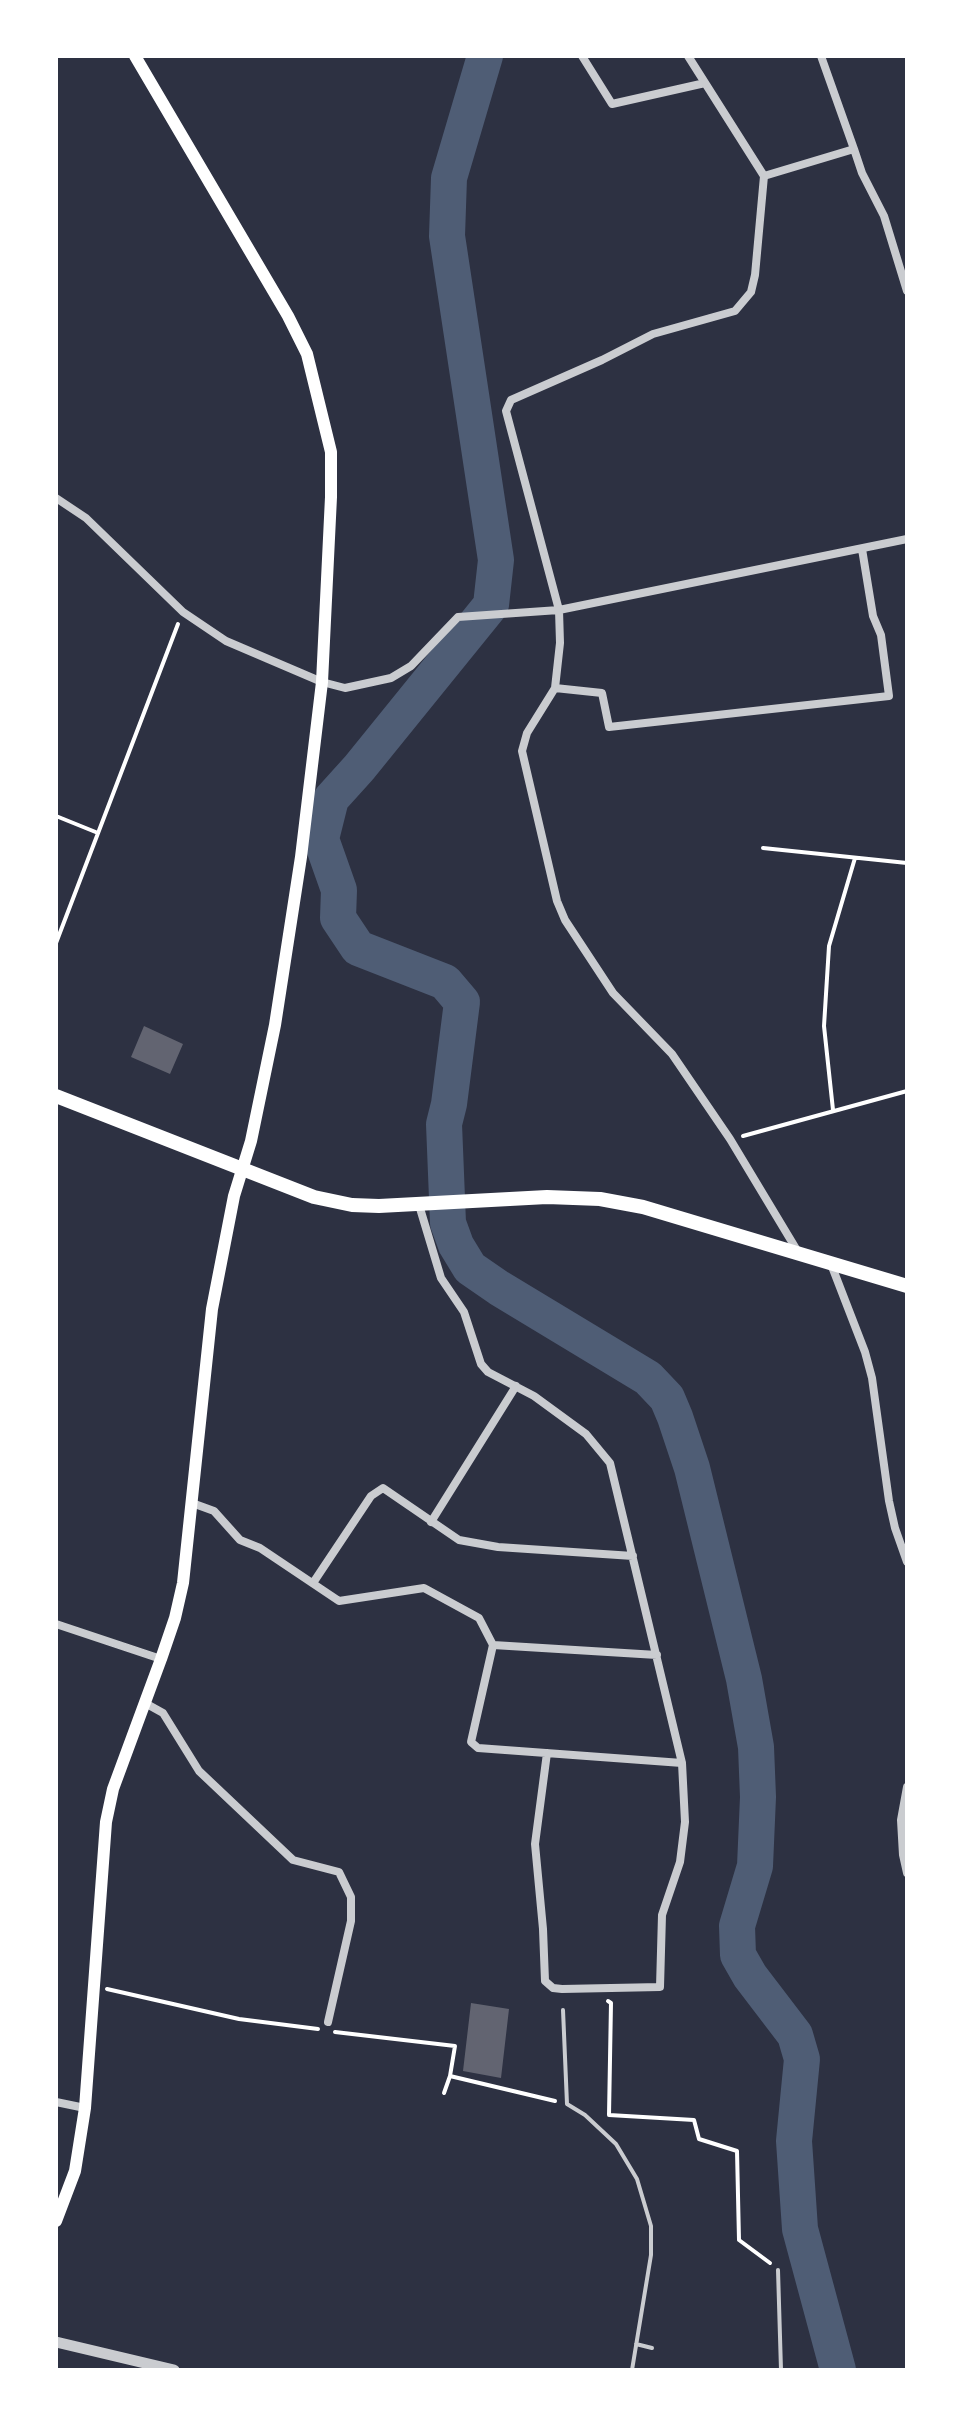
<!DOCTYPE html>
<style>
body{margin:0}
#map{position:relative;width:963px;height:2426px;overflow:hidden;background:#2d3142;font-family:Montserrat,sans-serif}
canvas{display:block}
.frame{position:absolute;inset:0;border:58px solid #fff;pointer-events:none}
</style>
<div id="map">
<canvas width="963" height="2426"></canvas>
<div class="frame"></div>
</div>
<script>
const ctx = document.querySelector('canvas').getContext('2d');
ctx.lineJoin = 'round';
function poly(rows) {
  const path = new Path2D();
  for (const r of rows) {
    path.moveTo(r[0], r[1]);
    for (let i = 2; i < r.length; i += 2) path.lineTo(r[i], r[i + 1]);
  }
  return path;
}
function trace(path, color, width, dash) {
  ctx.strokeStyle = color;
  ctx.lineWidth = width;
  ctx.lineCap = dash ? 'butt' : 'round';
  ctx.setLineDash(dash || []);
  ctx.stroke(path);
}
function paint(path, color) {
  ctx.fillStyle = color;
  ctx.fill(path, 'evenodd');
}
trace(poly([
 [485,56,449,178,447,236,496,560,491,605,359,768,331,799,321,839,339,890,338,918,358,948,445,982,462,1002,449,1104,444,1124,448,1223,456,1245,470,1268,499,1288,648,1378,667,1398,675,1417,692,1468,744,1679,756,1747,758,1797,755,1866,737,1926,738,1955,750,1976,795,2035,802,2059,794,2141,800,2229,838,2370]
]), '#4f5d75', 36);
paint(poly([
 [144,1026,183,1044,170,1074,131,1057],
 [471,2003,509,2009,501,2078,463,2071]
]), '#626471');
trace(poly([
 [56,816,98,833],
 [763,848,907,863],
 [56,943,178,624],
 [833,1110,824,1026,829,946,855,858],
 [743,1136,907,1091],
 [107,1989,239,2019,318,2029],
 [608,2001,611,2003,609,2115,694,2120,699,2139,737,2151,739,2240,770,2263],
 [335,2032,455,2046,450,2076,555,2101],
 [444,2093,450,2076]
]), '#fff', 4);
trace(poly([
 [563,2010,567,2104,585,2115,616,2144,637,2179,651,2226,651,2255,632,2370],
 [778,2270,781,2370],
 [636,2344,652,2348]
]), '#caccd0', 4);
trace(poly([
 [582,56,612,104,705,83],
 [688,56,764,176],
 [854,149,862,173,884,216,907,291],
 [56,498,86,518,183,612,226,641,322,682,345,688,391,678,411,666,458,617,559,610,907,539],
 [555,688,602,693,609,727,889,696,881,635,873,616,862,549],
 [419,1205,441,1278,464,1312,481,1364,488,1372,534,1396,586,1434,610,1463,682,1763,685,1822,680,1862,662,1915,660,1987,562,1989,553,1988,545,1981,543,1929,535,1844,547,1753],
 [798,1252,730,1139,672,1054,613,993,565,920,557,901,522,751,527,733,555,688,560,643,559,610,506,411,511,400,602,360,653,334,735,311,751,292,755,275,764,176,854,149,821,56],
 [831,1264,865,1352,872,1378,889,1501,895,1528,907,1562],
 [192,1503,214,1511,240,1540,260,1548,339,1601,424,1588,479,1618,493,1645,471,1742,478,1748,682,1763],
 [431,1522,516,1386],
 [313,1583,371,1496,383,1488,459,1540,498,1547,633,1556],
 [56,1624,161,1659],
 [493,1645,657,1655],
 [145,1703,163,1713,199,1771,293,1860,339,1872,351,1897,351,1921,328,2022],
 [907,1787,901,1820,903,1855,907,1873],
 [56,2102,85,2108]
]), '#caccd0', 8);
trace(poly([
 [56,2342,174,2370]
]), '#caccd0', 11);
trace(poly([
 [56,2221,75,2171,85,2108,106,1822,113,1789,161,1659,175,1618,183,1583,212,1309,234,1196,251,1141,275,1025,301,857,322,682,331,497,331,452,307,354,288,316,135,56]
]), '#fff', 12);
trace(poly([
 [56,1096,314,1197,352,1205,379,1206,547,1197,600,1199,643,1207,907,1286]
]), '#fff', 14);
</script>
